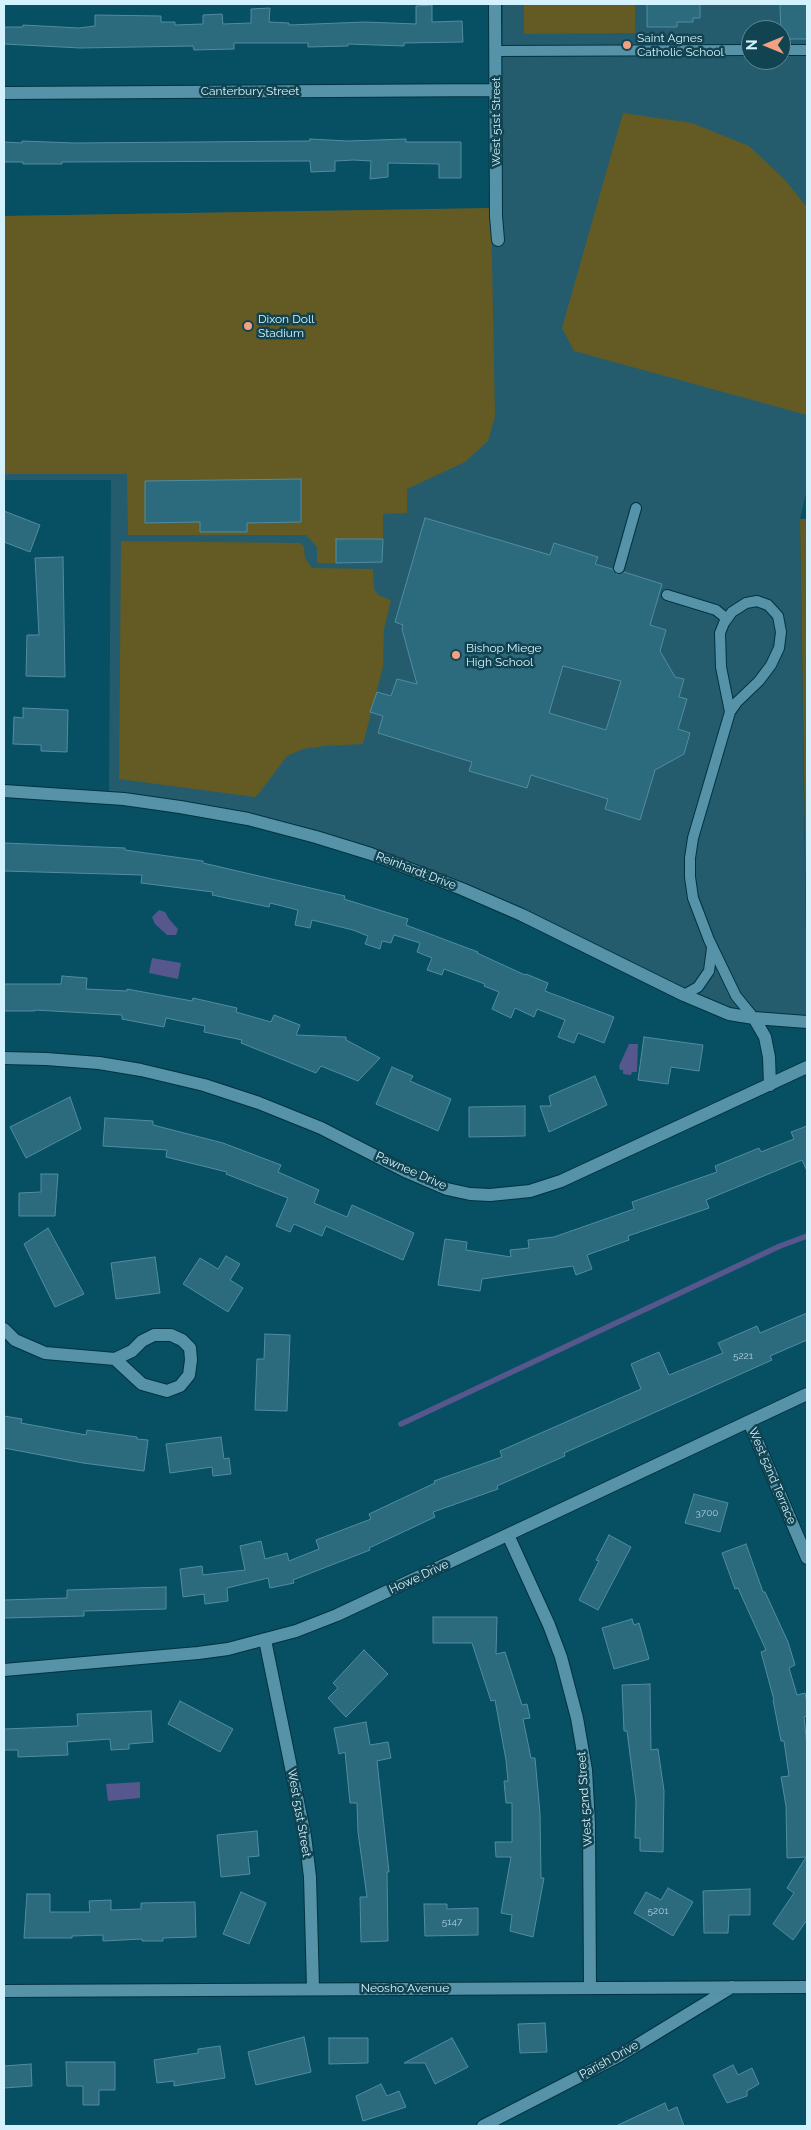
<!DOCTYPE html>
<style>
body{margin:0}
#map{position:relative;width:811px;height:2130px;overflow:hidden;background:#074f62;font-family:Raleway,sans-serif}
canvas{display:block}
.frame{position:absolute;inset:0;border:5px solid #d4f2fd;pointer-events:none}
.north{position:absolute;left:741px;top:20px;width:50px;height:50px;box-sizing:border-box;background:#124351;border:1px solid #608996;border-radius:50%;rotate:270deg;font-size:14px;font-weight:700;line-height:20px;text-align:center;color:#d4f2fd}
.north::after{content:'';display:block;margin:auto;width:18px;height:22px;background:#f2a081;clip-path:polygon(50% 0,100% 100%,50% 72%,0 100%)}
</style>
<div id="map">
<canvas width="811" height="2130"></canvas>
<div class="frame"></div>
<div class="north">N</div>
</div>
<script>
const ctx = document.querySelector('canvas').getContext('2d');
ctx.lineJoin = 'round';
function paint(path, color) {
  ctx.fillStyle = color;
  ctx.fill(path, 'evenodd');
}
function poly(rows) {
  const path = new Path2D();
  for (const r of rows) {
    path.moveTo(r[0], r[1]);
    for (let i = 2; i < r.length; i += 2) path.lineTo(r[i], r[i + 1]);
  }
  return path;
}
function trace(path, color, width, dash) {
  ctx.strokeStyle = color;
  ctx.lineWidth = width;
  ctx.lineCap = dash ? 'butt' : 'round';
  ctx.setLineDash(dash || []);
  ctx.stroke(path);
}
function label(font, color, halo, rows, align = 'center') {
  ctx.font = font + ' Raleway,sans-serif';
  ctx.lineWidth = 5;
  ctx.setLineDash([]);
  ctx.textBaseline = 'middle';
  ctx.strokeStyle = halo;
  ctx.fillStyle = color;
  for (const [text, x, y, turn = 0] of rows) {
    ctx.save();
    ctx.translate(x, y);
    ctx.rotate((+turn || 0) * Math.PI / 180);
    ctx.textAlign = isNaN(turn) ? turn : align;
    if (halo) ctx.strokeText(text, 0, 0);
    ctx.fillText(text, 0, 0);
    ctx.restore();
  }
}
paint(poly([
 [503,4,807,4,807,489,800,519,807,1018,753,1015,727,1008,635,966,549,923,259,817,176,800,109,792,111,480,4,480,4,216,501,208],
 [751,30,781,30,781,60,751,60]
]), '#245c6d');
paint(poly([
 [524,4,635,4,635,33,524,34],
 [623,113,692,123,749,146,784,179,807,207,807,415,574,351,562,328],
 [491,208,495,416,488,441,465,462,407,489,407,513,383,514,383,539,336,539,336,563,317,563,317,547,306,535,128,535,127,474,4,474,4,216],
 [800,519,807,519,807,903,806,903],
 [121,541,301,543,304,547,305,558,312,568,373,569,374,589,378,595,391,600,384,629,383,667,363,744,325,746,303,749,287,756,260,792,255,797,119,779]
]), '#635b23');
paint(poly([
 [159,910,165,912,169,919,178,929,176,935,167,935,155,924,152,917],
 [152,958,181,963,178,979,149,973],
 [629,1044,638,1044,637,1072,632,1072,631,1075,623,1074,623,1070,620,1070,619,1066],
 [140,1782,140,1798,108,1801,106,1784]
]), '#56578c');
trace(poly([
 [401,1424,780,1246,807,1236]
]), '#56578c', 5.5);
const building = poly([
 [647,4,700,4,700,18,693,18,693,22,677,22,677,27,647,27,647,4],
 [780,4,807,4,807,39,781,39,780,4],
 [432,5,432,22,462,21,463,42,404,43,404,46,348,44,348,46,308,47,308,43,234,43,234,49,194,50,193,46,80,48,4,44,4,27,23,27,23,25,79,28,95,26,95,15,161,16,161,22,175,22,175,25,203,24,203,15,222,14,223,24,251,23,251,9,270,8,269,22,289,23,289,25,365,22,416,24,416,6,432,5],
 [310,139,348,141,406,139,406,142,461,142,461,178,439,178,439,164,388,163,388,177,370,179,371,161,354,160,335,161,335,171,311,172,310,161,62,162,62,164,23,164,23,162,4,162,4,142,22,143,22,141,75,143,310,141,310,139],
 [301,479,301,522,247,523,247,532,200,532,200,522,145,523,145,481,301,479],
 [4,511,40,525,30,552,4,542,4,511],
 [425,518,550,555,554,543,598,557,595,564,612,569,617,574,624,572,662,584,650,625,666,630,660,651,675,677,684,679,679,697,687,699,678,729,690,733,684,754,655,770,640,820,605,809,608,799,531,775,527,788,469,771,472,762,378,733,383,716,370,712,377,692,391,696,397,679,417,684,402,629,403,625,395,622,425,518],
 [563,666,621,681,606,730,549,713,563,666],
 [336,539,383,539,382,562,336,563,336,539],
 [63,557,65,677,26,676,27,635,39,635,35,558,63,557],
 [23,708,68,710,67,752,41,751,41,745,13,744,14,717,23,718,23,708],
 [4,843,125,848,125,850,203,861,203,863,345,896,344,899,408,919,406,925,478,952,477,953,525,975,526,974,548,983,545,991,614,1017,604,1043,578,1033,574,1043,558,1037,565,1020,537,1009,534,1017,515,1008,511,1018,492,1009,499,992,484,986,485,984,444,969,442,975,427,970,432,958,417,952,420,943,394,935,391,943,382,941,380,949,365,944,368,936,353,930,312,920,310,928,295,925,298,910,270,903,269,907,212,895,213,892,141,883,142,875,4,871,4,843],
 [62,976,87,978,86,989,127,991,127,989,192,1001,193,998,237,1008,236,1012,271,1022,274,1015,300,1025,296,1035,346,1037,346,1040,380,1058,358,1081,321,1066,316,1073,241,1043,242,1040,204,1032,205,1026,166,1018,164,1027,122,1019,122,1015,35,1010,35,1011,4,1011,4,984,61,984,62,976],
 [644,1037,703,1045,699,1071,671,1067,668,1084,638,1080,644,1037],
 [392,1067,413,1076,410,1081,451,1099,438,1131,376,1104,392,1067],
 [595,1076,607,1105,549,1132,540,1106,551,1106,549,1096,595,1076],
 [70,1097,81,1129,26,1158,10,1127,70,1097],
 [525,1106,525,1136,469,1137,469,1107,525,1106],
 [105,1118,153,1121,153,1125,223,1143,281,1165,278,1172,319,1190,314,1203,347,1217,352,1205,414,1233,403,1260,326,1226,322,1236,294,1224,290,1232,276,1226,288,1198,226,1174,227,1172,166,1157,167,1150,103,1146,105,1118],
 [807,1126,807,1171,802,1160,706,1200,709,1208,628,1236,629,1240,587,1255,592,1269,576,1275,573,1266,482,1279,480,1291,438,1285,445,1239,467,1242,466,1250,511,1257,510,1250,529,1248,528,1240,554,1237,634,1209,632,1202,717,1172,715,1166,759,1148,761,1152,794,1139,791,1132,807,1126],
 [41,1174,58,1174,55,1216,19,1216,19,1193,41,1192,41,1174],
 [48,1228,84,1294,55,1307,24,1244,48,1228],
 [226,1256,240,1264,230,1280,243,1288,228,1312,183,1284,200,1258,218,1269,226,1256],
 [155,1257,160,1293,116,1299,111,1263,155,1257],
 [807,1313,807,1340,770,1356,772,1360,564,1453,565,1456,497,1486,498,1489,433,1512,435,1517,369,1548,370,1550,293,1580,294,1583,270,1588,268,1578,227,1588,228,1601,205,1604,204,1594,183,1597,180,1569,202,1566,203,1575,245,1570,240,1546,261,1541,265,1559,287,1553,289,1561,319,1549,316,1540,371,1519,369,1514,435,1483,434,1481,502,1457,500,1451,641,1389,631,1364,659,1352,669,1375,723,1353,718,1343,757,1326,760,1333,807,1313],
 [265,1334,290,1335,287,1411,255,1410,257,1359,264,1359,265,1334],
 [4,1416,22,1419,21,1423,86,1435,87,1430,137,1437,137,1439,148,1440,144,1471,83,1463,4,1448,4,1416],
 [221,1437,224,1459,229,1458,231,1474,213,1476,212,1467,170,1473,166,1444,221,1437],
 [694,1494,728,1503,720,1532,685,1523,694,1494],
 [609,1535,631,1547,598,1610,579,1600,599,1561,596,1560,609,1535],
 [746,1544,763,1592,765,1592,788,1642,795,1665,789,1668,797,1695,805,1693,807,1703,807,1716,804,1717,807,1746,807,1920,793,1940,773,1924,794,1893,787,1888,806,1857,787,1858,786,1806,781,1777,789,1776,784,1741,781,1741,773,1700,774,1700,761,1652,766,1650,738,1588,735,1589,722,1553,746,1544],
 [166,1587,166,1609,84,1611,84,1616,4,1618,4,1600,67,1598,67,1590,166,1587],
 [433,1617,497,1617,496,1654,505,1652,522,1705,527,1704,530,1718,523,1719,531,1758,535,1758,540,1813,541,1878,544,1878,533,1937,510,1931,512,1915,501,1913,511,1857,496,1857,495,1842,512,1842,512,1803,506,1803,504,1781,508,1781,506,1760,495,1700,491,1701,472,1643,433,1643,433,1617],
 [632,1619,634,1625,639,1623,649,1659,614,1669,602,1628,632,1619],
 [364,1650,388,1674,346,1717,328,1698,338,1688,333,1683,364,1650],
 [650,1684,651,1750,658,1749,664,1791,663,1852,640,1851,640,1838,635,1838,636,1801,627,1731,624,1731,622,1685,650,1684],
 [180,1701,233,1729,220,1752,168,1724,180,1701],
 [151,1711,153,1742,129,1744,129,1749,111,1750,110,1739,67,1742,68,1755,18,1757,18,1750,4,1750,4,1729,78,1726,77,1714,151,1711],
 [366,1722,370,1745,388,1742,391,1758,377,1761,389,1872,387,1872,388,1941,361,1942,360,1897,367,1897,358,1832,357,1803,350,1803,345,1752,339,1754,334,1728,366,1722],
 [257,1831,259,1856,248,1857,250,1874,221,1877,217,1835,257,1831],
 [668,1888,693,1902,673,1936,634,1913,646,1892,661,1900,668,1888],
 [750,1889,750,1915,729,1915,728,1933,704,1933,703,1891,750,1889],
 [241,1892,266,1903,249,1944,223,1934,241,1892],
 [27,1894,50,1894,50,1912,90,1912,89,1901,111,1900,111,1910,141,1909,141,1903,195,1902,196,1937,163,1938,163,1941,142,1941,142,1939,103,1941,103,1935,72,1936,72,1938,24,1938,27,1894],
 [424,1904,447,1904,447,1909,478,1908,478,1935,425,1936,424,1904],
 [545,2023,547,2052,520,2053,518,2024,545,2023],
 [304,2037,311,2072,256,2085,248,2052,304,2037],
 [329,2038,368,2038,368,2063,329,2064,329,2038],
 [452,2038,468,2067,435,2084,425,2063,404,2063,452,2038],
 [220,2046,225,2078,174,2086,174,2081,157,2083,154,2060,198,2053,198,2049,220,2046],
 [66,2062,115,2062,115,2090,99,2090,99,2105,83,2105,83,2086,67,2086,66,2062],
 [31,2064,32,2086,4,2088,4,2066,31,2064],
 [733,2065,738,2075,752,2068,759,2084,747,2091,747,2096,727,2103,713,2075,733,2065],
 [381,2084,387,2096,399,2091,406,2107,363,2121,356,2096,381,2084],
 [665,2103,668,2111,677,2107,684,2126,616,2126,665,2103]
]);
paint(building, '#2c6a7e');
trace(building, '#508da2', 1);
const lane = poly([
 [781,50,807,50],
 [495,51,751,50],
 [619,568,636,508],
 [667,595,716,610,727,619],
 [730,712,721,667,720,633,724,623,732,612,746,603,757,601,768,605,778,616,781,632,779,648,771,665,759,681,737,702,730,712,693,838,690,858,690,877,693,898,709,940,736,996,754,1018],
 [684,995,698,987,709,971,712,948]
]);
const street = poly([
 [495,4,496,216,498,240],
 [4,93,495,90],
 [4,791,124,799,180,807,248,819,316,837,371,854,462,889,522,915,684,995,729,1014,754,1018,807,1022],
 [754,1018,765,1037,769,1057,770,1085],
 [4,1058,46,1059,99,1063,141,1070,204,1085,259,1103,321,1128,405,1171,447,1189,470,1194,490,1195,530,1191,561,1181,807,1067],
 [4,1329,15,1340,45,1353,115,1359,132,1351,142,1341,154,1335,171,1335,182,1340,190,1348,191,1360,189,1375,180,1386,167,1391,142,1384,115,1359],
 [749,1422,807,1558],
 [508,1535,549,1625,561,1657,577,1718,586,1770,589,1824,590,1987],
 [265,1640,305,1836,310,1877,313,1988],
 [4,1670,198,1653,228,1649,296,1631,337,1615,807,1394],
 [4,1991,807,1987],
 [483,2126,619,2056,732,1987]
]);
trace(lane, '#003341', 12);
trace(street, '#003341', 14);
trace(lane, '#5693a8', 10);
trace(street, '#5693a8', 12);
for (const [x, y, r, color] of [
 [627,45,5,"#f2a081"],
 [248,326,5,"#f2a081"],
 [456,655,5,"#f2a081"]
]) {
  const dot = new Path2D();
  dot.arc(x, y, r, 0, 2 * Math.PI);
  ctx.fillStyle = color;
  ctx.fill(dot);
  trace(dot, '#124351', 2);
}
label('10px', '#aad0dd', null, [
 ["5221",743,1356],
 ["3700",707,1513],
 ["5201",658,1911],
 ["5147",452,1922]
]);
label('12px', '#d4f2fd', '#124351', [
 ["Saint Agnes",637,38],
 ["Catholic School",637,52],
 ["Dixon Doll",258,319],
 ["Stadium",258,333],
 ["Bishop Miege",466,648],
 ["High School",466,662]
], 'left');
label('12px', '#d4f2fd', '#124351', [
 ["Canterbury Street",250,91],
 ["West 51st Street",496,122,-90],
 ["Reinhardt Drive",416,871,21],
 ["Pawnee Drive",411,1171,24],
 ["West 52nd Terrace",772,1476,67],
 ["Howe Drive",419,1577,-25],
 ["West 52nd Street",585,1799,-94],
 ["West 51st Street",299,1813,80],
 ["Neosho Avenue",405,1988],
 ["Parish Drive",609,2060,-29]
]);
</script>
